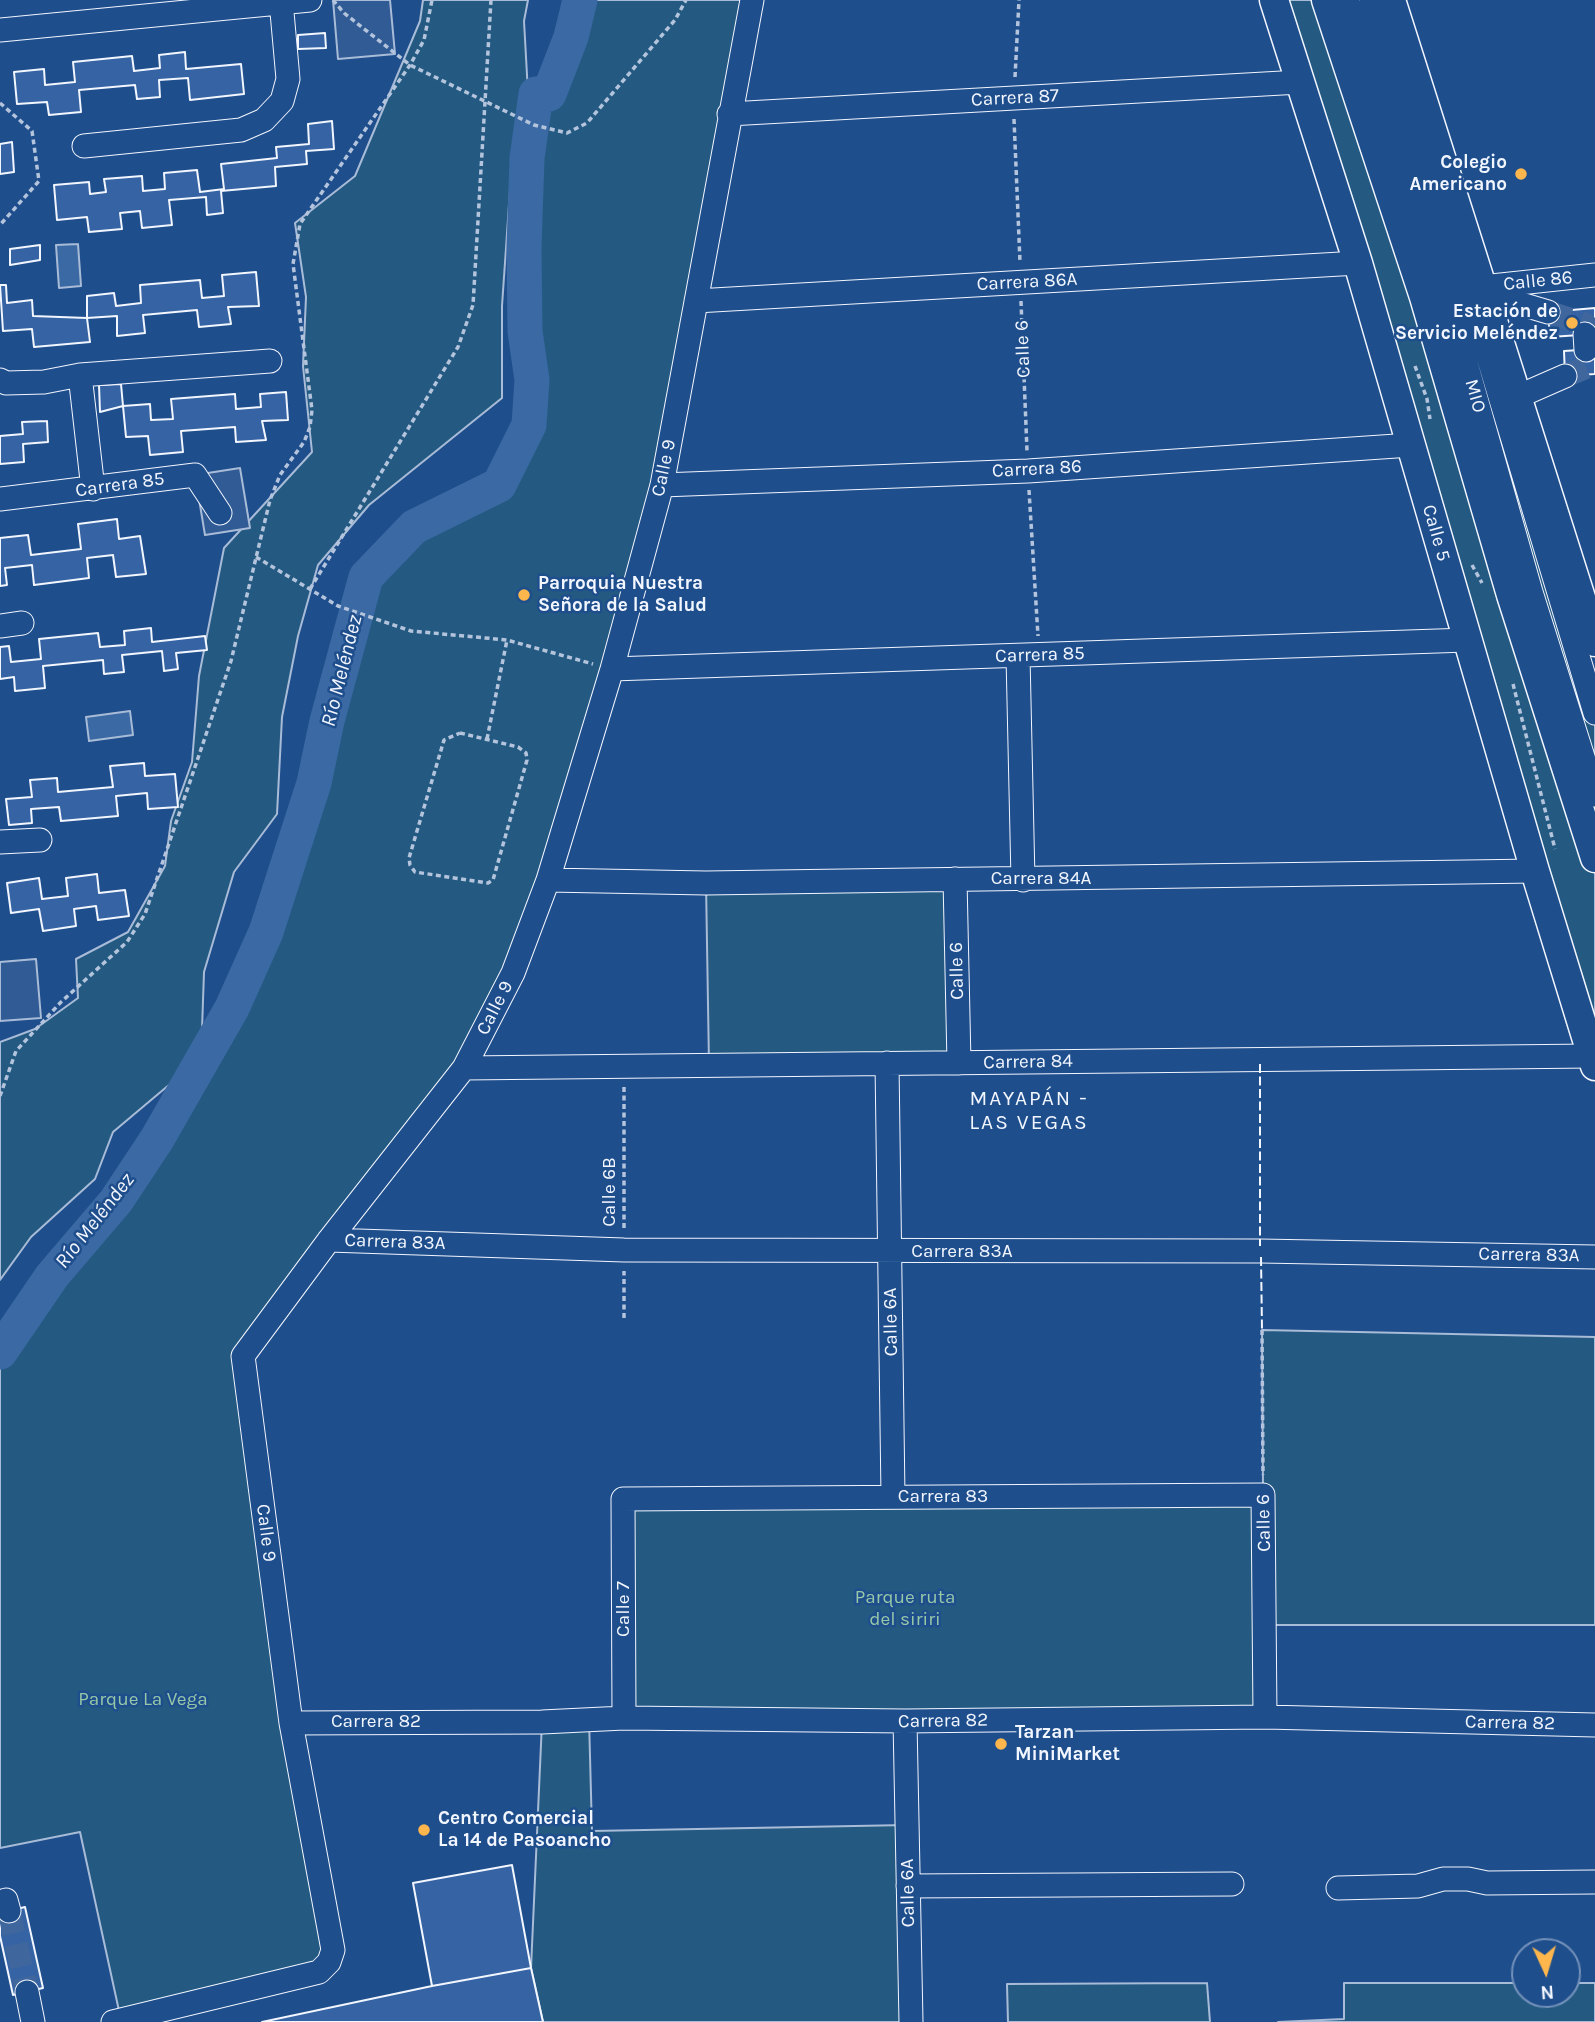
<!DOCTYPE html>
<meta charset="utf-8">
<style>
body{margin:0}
#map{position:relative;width:1595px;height:2022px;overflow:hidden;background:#1f4e8c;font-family:Karla,sans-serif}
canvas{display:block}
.north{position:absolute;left:1511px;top:1938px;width:70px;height:70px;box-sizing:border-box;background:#1f4e8c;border:2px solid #7391ba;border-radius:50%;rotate:176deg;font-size:19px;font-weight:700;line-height:28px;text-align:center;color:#f2f6ff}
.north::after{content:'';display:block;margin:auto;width:24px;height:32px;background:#ffb74d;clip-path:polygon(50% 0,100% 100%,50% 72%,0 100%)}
</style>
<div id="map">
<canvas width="1595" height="2022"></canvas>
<div class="north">N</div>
</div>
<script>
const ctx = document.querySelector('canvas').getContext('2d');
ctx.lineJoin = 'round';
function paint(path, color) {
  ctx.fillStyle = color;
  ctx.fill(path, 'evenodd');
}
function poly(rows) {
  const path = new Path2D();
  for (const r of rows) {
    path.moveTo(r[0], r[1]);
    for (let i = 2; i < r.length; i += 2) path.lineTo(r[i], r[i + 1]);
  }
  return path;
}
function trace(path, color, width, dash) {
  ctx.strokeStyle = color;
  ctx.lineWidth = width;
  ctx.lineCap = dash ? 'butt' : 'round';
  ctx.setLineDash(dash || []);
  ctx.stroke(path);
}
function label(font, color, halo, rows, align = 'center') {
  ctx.font = font + ' Karla,sans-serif';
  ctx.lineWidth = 5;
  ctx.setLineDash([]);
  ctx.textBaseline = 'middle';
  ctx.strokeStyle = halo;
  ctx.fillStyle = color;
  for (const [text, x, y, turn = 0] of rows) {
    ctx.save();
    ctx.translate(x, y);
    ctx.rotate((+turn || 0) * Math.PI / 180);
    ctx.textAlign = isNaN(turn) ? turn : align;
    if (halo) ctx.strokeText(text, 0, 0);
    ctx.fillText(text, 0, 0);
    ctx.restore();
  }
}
const green = poly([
 [423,0,528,0,524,21,528,93,510,190,502,306,502,398,369,505,318,565,298,636,282,717,277,814,234,872,204,972,201,1058,113,1132,95,1179,31,1237,0,1280,0,1042,35,1029,78,998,76,959,128,932,165,866,171,821,192,762,199,676,224,548,312,452,303,366,306,297,295,223,355,176,420,21,423,0],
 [580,0,752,0,662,485,548,880,464,1068,243,1356,329,1962,121,2020,80,1832,0,1848,0,1352,52,1276,116,1201,157,1139,232,1008,266,932,314,783,327,721,366,577,414,527,499,485,529,426,532,380,525,331,524,248,527,158,536,94,549,93,571,37,580,0],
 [1274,0,1371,0,1595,713,1595,1066,1274,0],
 [955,879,959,1063,709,1065,706,883,955,879],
 [1262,1330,1595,1337,1595,1625,1265,1625,1265,1717,624,1718,623,1499,1263,1489,1262,1330],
 [589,1719,592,1831,907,1825,911,2022,543,2022,531,1968,542,1722,589,1719],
 [1207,1983,1210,2022,1008,2022,1007,1984,1207,1983],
 [1344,1983,1525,1983,1525,1994,1567,1994,1567,1983,1595,1983,1595,2022,1278,2022,1344,2019,1344,1983]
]);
paint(green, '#245a82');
trace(green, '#a8bbd7', 2);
const parking = poly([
 [333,0,390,0,395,54,338,59,333,0],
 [240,468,250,528,205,535,195,475,240,468],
 [36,959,41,1018,0,1021,0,962,36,959]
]);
paint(parking, '#305b95');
trace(parking, '#a8bbd7', 2);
const water = poly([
 [78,244,81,286,59,288,56,245,78,244],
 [130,711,133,735,89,741,86,717,130,711]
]);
paint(water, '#3b69a3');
trace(water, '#a8bbd7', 2);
trace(poly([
 [0,1352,52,1276,116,1201,157,1139,232,1008,266,932,314,783,327,721,366,577,414,527,499,485,529,425,532,380,525,331,524,248,527,158,536,94,549,94,571,37,580,0]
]), '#3b69a3', 35);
const building = poly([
 [325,33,326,48,298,49,298,35,325,33],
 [185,52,186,69,241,64,244,94,190,100,188,78,159,80,160,97,137,99,135,85,79,90,81,112,49,115,47,102,17,104,14,72,44,69,45,85,75,82,73,62,132,56,134,71,160,68,159,55,185,52],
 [332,121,334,149,306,151,307,164,275,167,276,186,221,191,223,213,207,215,206,197,169,200,172,225,142,228,140,211,120,213,122,229,89,232,87,217,57,220,54,185,89,182,90,194,106,192,104,179,142,176,143,191,165,189,164,173,197,170,200,192,224,189,221,164,277,158,276,147,309,144,308,124,332,121],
 [12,142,14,172,0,174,0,144,12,142],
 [40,245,40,260,10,265,10,249,40,245],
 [256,272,259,306,228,307,231,324,199,327,197,310,143,315,145,333,117,336,117,316,87,318,87,296,114,293,116,306,141,303,140,285,200,280,202,298,224,296,222,275,256,272],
 [0,285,6,285,7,303,32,300,33,316,87,318,90,342,34,347,32,329,3,331,0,285],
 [1595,308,1595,334,1550,337,1548,312,1595,308],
 [1595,349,1595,374,1565,376,1564,351,1595,349],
 [121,384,123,406,100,412,99,385,121,384],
 [286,392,288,420,262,421,266,440,236,442,235,427,181,431,183,452,150,455,148,436,126,437,123,406,150,404,151,420,173,419,171,399,235,394,236,409,261,407,260,394,286,392],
 [47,421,48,442,23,444,24,462,0,464,0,436,23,434,22,422,47,421],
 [117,519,119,539,140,536,146,574,116,577,113,555,87,558,89,578,34,585,32,565,5,568,7,585,0,586,0,538,28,535,31,555,81,549,78,524,117,519],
 [151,628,152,642,205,636,207,650,176,653,178,669,164,671,162,651,122,655,124,672,104,674,103,660,43,666,45,688,15,691,14,677,0,679,0,647,9,646,11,662,41,659,39,639,98,633,100,647,125,645,124,631,151,628],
 [144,763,145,776,175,774,178,807,148,809,147,793,116,796,118,816,61,821,59,807,31,809,32,823,9,825,6,799,32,797,30,780,57,778,58,792,113,787,110,766,144,763],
 [97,874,99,893,125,890,129,916,98,920,96,906,74,909,76,926,43,931,39,909,11,913,7,883,39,878,42,899,68,896,66,878,97,874],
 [512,1865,531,1968,432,1986,413,1883,512,1865],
 [25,1907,43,1988,13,1995,0,1936,0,1913,25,1907],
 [531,1968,543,2022,262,2022,432,1986,531,1968]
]);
paint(building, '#3563a3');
trace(building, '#f2f6ff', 2);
trace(poly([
 [1548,312,1585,324,1585,334],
 [1565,376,1587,367,1586,350],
 [9,1911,27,1992]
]), '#3f679d', 23, [23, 11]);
const minor = poly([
 [1347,0,1446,293,1531,592,1595,795],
 [1371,0,1468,290,1595,713],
 [0,30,310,0],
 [729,114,1300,82],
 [84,146,241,130,264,120,282,101,288,79,281,1],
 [1482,287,1595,275],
 [1484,293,1548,312],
 [696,301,1358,263],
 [1585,334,1586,350],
 [80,375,93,489],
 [0,380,6,383,44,382,80,375,270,361],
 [1517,397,1565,376],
 [662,485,1028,471,1411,445],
 [0,499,195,475,220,513],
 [0,626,22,623],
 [1018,656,1023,880],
 [612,669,1467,640],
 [0,842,40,840],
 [955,879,959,1063],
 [548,880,706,883,1535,871],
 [887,1063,893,1497],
 [464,1068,1592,1056],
 [329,1240,624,1250,1260,1251,1595,1257],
 [624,1718,623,1499,1263,1495,1265,1717],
 [905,1721,911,2022],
 [291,1723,542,1722,624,1718,905,1721,1265,1717,1595,1725],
 [908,1886,1232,1884],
 [1338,1888,1418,1886,1443,1879,1468,1879,1487,1883,1595,1882],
 [0,1902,6,1900,9,1911],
 [27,1992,33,2022],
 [113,2022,319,1972,329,1962,333,1950,291,1723,243,1356,329,1240,464,1068,513,973,548,880,612,669,662,485,752,0]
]);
const major = poly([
 [1274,0,1358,263,1535,871,1595,1066],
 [1326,0,1424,297,1511,595,1595,858],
 [1391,0,1595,642]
]);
trace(minor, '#f2f6ff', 25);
trace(major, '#f2f6ff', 31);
trace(poly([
 [333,0,344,13,410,65,534,125,567,133,587,123,675,20,686,0],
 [1015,77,1019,0],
 [0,103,32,131,39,181,0,225],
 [1014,119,1020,262],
 [1021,301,1027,451],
 [1415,366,1427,399,1430,419],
 [1029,490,1038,636],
 [256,557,338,606,411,631,507,640,593,664],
 [1472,565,1482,583],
 [310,589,458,347,473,305,491,0],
 [1513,684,1555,849],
 [460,733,518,747,526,753,527,760,493,880,488,883,415,872,410,865,409,858,444,740,460,733],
 [487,739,507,640],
 [0,1096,16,1051,61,1002,127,942,145,914,231,661,270,500,280,475,304,442,310,427,312,410,293,264,300,224,410,65,424,40,432,0],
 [624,1228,624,1085],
 [624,1318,624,1271],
 [1262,1330,1263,1475]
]), '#b3c4dc', 3.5, [5, 3.5]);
trace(minor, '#1f4e8c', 23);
trace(major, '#1f4e8c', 28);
trace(poly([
 [1260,1064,1260,1246],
 [1261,1257,1262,1330]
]), '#f2f6ff', 2, [9, 3.5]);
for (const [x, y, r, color] of [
 [1521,174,7,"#ffb74d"],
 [1572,323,7,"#ffb74d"],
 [524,595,7,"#ffb74d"],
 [1001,1744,7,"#ffb74d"],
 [424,1830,7,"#ffb74d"]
]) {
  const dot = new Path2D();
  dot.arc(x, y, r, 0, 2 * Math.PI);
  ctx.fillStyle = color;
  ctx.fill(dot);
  trace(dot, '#1f4e8c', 2.5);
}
label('19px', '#f2f6ff', '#1f4e8c', [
 ["Carrera 87",1015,98,-3],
 ["Calle 86",1538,281,-6],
 ["Carrera 86A",1027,282,-3],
 ["Calle 6",1023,349,-92],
 ["MIO",1475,396,74],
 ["Calle 9",664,468,-78],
 ["Carrera 86",1037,469,-3],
 ["Carrera 85",120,485,-8],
 ["Calle 5",1436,533,74],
 ["Carrera 85",1040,655,-2],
 ["Carrera 84A",1041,879],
 ["Calle 6",957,971,-91],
 ["Calle 9",495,1008,-63],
 ["Carrera 84",1028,1062,-1],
 ["Calle 6B",610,1192,-90],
 ["Carrera 83A",395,1242,2],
 ["Carrera 83A",962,1252],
 ["Carrera 83A",1529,1255,1],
 ["Calle 6A",891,1322,-91],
 ["Carrera 83",943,1497],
 ["Calle 6",1264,1523,-91],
 ["Calle 9",266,1533,83],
 ["Calle 7",624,1609,-90],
 ["Carrera 82",943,1721,-1],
 ["Carrera 82",376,1722],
 ["Carrera 82",1510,1723,1],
 ["Calle 6A",908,1893,-91]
]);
label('bold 19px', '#f2f6ff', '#1f4e8c', [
 ["Colegio",1507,163,"right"],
 ["Americano",1507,185,"right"],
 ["Estación de",1558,312,"right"],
 ["Servicio Meléndez",1558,334,"right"],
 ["Parroquia Nuestra",538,584],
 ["Señora de la Salud",538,606],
 ["Tarzan",1015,1733],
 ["MiniMarket",1015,1755],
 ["Centro Comercial",438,1819],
 ["La 14 de Pasoancho",438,1841]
], 'left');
label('19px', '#97c8a6', '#1f4e8c', [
 ["Parque ruta",905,1598],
 ["del siriri",905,1620],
 ["Parque La Vega",143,1700]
]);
label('italic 21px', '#f2f6ff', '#1f4e8c', [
 ["Río Meléndez",342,671,-76],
 ["Río Meléndez",95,1221,-52]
]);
ctx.letterSpacing = '2px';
label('21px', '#f2f6ff', '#1f4e8c', [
 ["MAYAPÁN -",1029,1099],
 ["LAS VEGAS",1029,1123]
]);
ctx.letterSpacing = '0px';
</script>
